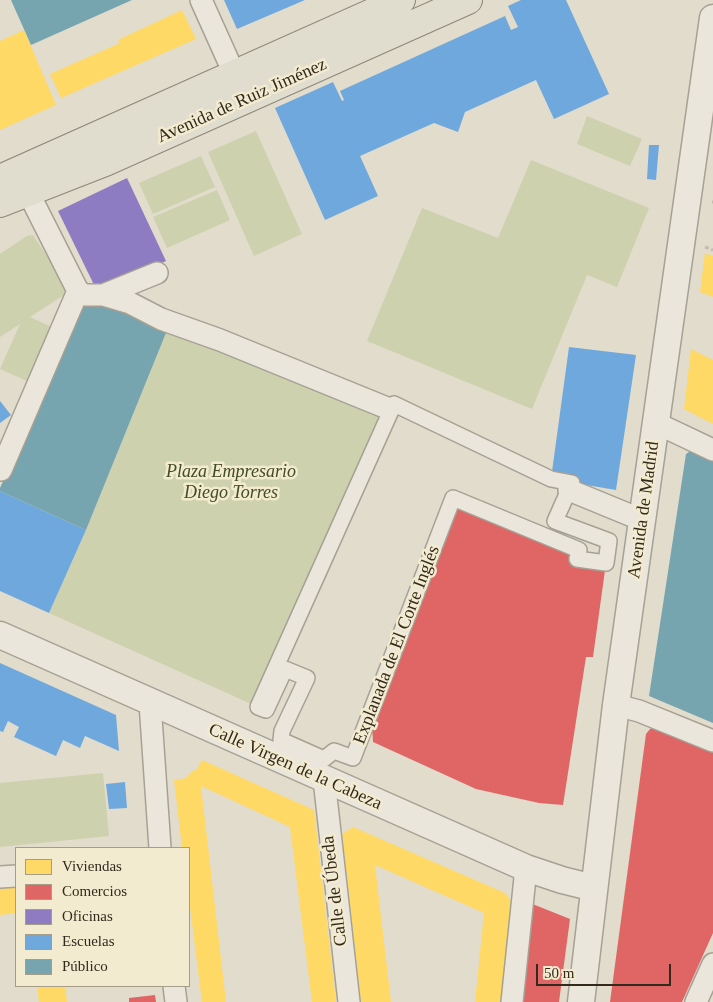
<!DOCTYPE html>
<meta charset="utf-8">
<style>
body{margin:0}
#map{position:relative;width:713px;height:1002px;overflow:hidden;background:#e1dccb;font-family:Georgia,serif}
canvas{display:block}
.legend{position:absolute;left:15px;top:847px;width:175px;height:140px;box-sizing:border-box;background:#f3ebd0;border:1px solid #a69d88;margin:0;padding:6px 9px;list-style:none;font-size:15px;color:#33291d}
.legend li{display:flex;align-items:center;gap:10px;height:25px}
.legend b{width:25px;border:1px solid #a69d88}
.scale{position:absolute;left:536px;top:964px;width:135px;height:22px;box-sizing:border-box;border:2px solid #33291d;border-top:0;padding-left:6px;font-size:15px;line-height:18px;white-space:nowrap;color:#33291d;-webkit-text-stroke:4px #f3ebd0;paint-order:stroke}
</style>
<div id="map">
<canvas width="713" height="1002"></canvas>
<ul class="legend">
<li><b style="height:14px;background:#ffd966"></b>Viviendas</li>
<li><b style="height:14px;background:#e06666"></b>Comercios</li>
<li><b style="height:14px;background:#8e7cc3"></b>Oficinas</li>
<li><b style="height:14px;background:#6fa8dc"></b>Escuelas</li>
<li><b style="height:14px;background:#76a5af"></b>Público</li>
</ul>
<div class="scale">50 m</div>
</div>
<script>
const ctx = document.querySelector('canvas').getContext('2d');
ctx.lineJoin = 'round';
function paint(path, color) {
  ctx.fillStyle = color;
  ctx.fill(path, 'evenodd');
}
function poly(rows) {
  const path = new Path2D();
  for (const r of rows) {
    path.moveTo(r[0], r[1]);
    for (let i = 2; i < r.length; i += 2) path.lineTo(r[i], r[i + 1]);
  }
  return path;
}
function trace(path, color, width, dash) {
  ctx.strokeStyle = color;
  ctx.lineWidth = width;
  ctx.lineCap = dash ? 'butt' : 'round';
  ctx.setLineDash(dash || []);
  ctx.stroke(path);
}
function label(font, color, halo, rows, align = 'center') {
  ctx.font = font + ' Georgia,serif';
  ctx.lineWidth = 5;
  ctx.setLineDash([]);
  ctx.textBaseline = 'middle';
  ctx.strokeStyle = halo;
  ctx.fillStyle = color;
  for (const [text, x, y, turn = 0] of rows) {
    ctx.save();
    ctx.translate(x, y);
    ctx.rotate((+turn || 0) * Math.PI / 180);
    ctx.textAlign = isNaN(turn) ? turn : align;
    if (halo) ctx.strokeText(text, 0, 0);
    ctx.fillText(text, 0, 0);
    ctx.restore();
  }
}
paint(poly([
 [587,116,642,139,630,166,577,144],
 [256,131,302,234,254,256,208,152],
 [201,156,215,187,153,214,139,183],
 [531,160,649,208,617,287,587,275,532,409,367,341,422,208,498,238],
 [217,190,230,220,167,248,153,217],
 [33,235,70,291,30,317,54,328,29,382,0,369,20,324,0,337,0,254,27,236],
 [168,328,387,417,258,707,49,613,86,530],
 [103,773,109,836,0,847,0,783]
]), '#ced1ae');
paint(poly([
 [182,10,196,39,61,98,50,74,120,43,118,40],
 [24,30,56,105,0,130,0,41],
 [705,253,713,256,713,297,700,292],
 [691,349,713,360,713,424,684,409],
 [202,760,314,810,336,1002,312,1002,290,827,201,786,226,1002,202,1002,189,899,189,848,182,848,174,780,186,778,190,773,197,769],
 [353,827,505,893,511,901,502,1002,475,1002,484,913,375,865,391,1002,361,1002,342,834],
 [16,883,16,913,0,915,0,885],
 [37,986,65,986,67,1002,39,1002]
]), '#ffd966');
paint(poly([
 [453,498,606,563,593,657,586,657,563,805,539,803,476,789,373,742,371,710],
 [656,727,713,753,713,933,682,1002,610,1002,646,734,650,729],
 [530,903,570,919,559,1002,520,1002],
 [155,995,156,1002,129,1002,129,998]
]), '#e06666');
paint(poly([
 [127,178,166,261,98,293,58,211]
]), '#8e7cc3');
paint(poly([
 [224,0,305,0,237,29],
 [521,0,566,0,609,94,554,119,536,80,465,112,458,132,434,123,360,156,378,196,325,220,275,108,333,82,342,101,344,100,340,91,505,16,511,30,518,27,508,6],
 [649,145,659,145,656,180,647,179],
 [569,347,636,355,616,490,551,479],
 [0,401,11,415,0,423],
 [0,491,86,530,49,613,0,591],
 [0,663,116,715,119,751,85,736,80,748,63,740,56,756,14,737,19,727,8,721,3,732,0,731],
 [125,782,127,808,109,809,106,784]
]), '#6fa8dc');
paint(poly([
 [11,0,132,0,31,45],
 [104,297,168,328,86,530,0,491,0,488,82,302],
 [692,450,713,460,713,723,649,696,686,454]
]), '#76a5af');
const pedestrian = poly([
 [394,404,551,479,572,483,555,521,609,541,606,563,577,559,579,550,453,498,353,758,334,751,324,759,281,740,282,731,307,678,285,669,266,710,258,707,394,404]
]);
const minor = poly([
 [201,0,241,89],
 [78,291,85,295,103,295,130,303,161,319,220,340,387,408],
 [103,295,157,273],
 [656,423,713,450],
 [1,470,78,291,28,192],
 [569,490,642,520],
 [150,703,160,848],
 [616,705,639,711,713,741],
 [324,779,349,1002],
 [0,877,16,876],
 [174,986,176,1002],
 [512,1002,526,868],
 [696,1002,713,964]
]);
const tertiary = poly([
 [0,635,526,868,562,880,594,888],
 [581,1002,616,705,713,18]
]);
const primary = poly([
 [0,179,401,0],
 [0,203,105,162,468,0]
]);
trace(pedestrian, '#a6a194', 18);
trace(minor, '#a6a194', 24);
trace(tertiary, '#a6a194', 29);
trace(primary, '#8c867b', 30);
trace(poly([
 [712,202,713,202],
 [705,247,713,250]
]), '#c2bdb3', 3, [4, 2.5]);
trace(pedestrian, '#eae6db', 15);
trace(minor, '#eae6db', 21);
trace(tertiary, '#eae6db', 26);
trace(primary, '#e0dcce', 28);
label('18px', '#33291d', '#f3ebd0', [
 ["Avenida de Ruiz Jiménez",242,101,-24],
 ["Avenida de Madrid",644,510,-82],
 ["Explanada de El Corte Inglés",397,645,-69],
 ["Calle Virgen de la Cabeza",295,767,24],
 ["Calle de Úbeda",335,891,-97]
]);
label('italic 18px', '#414e25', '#f3ebd0', [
 ["Plaza Empresario",231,472],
 ["Diego Torres",231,493]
]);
</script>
